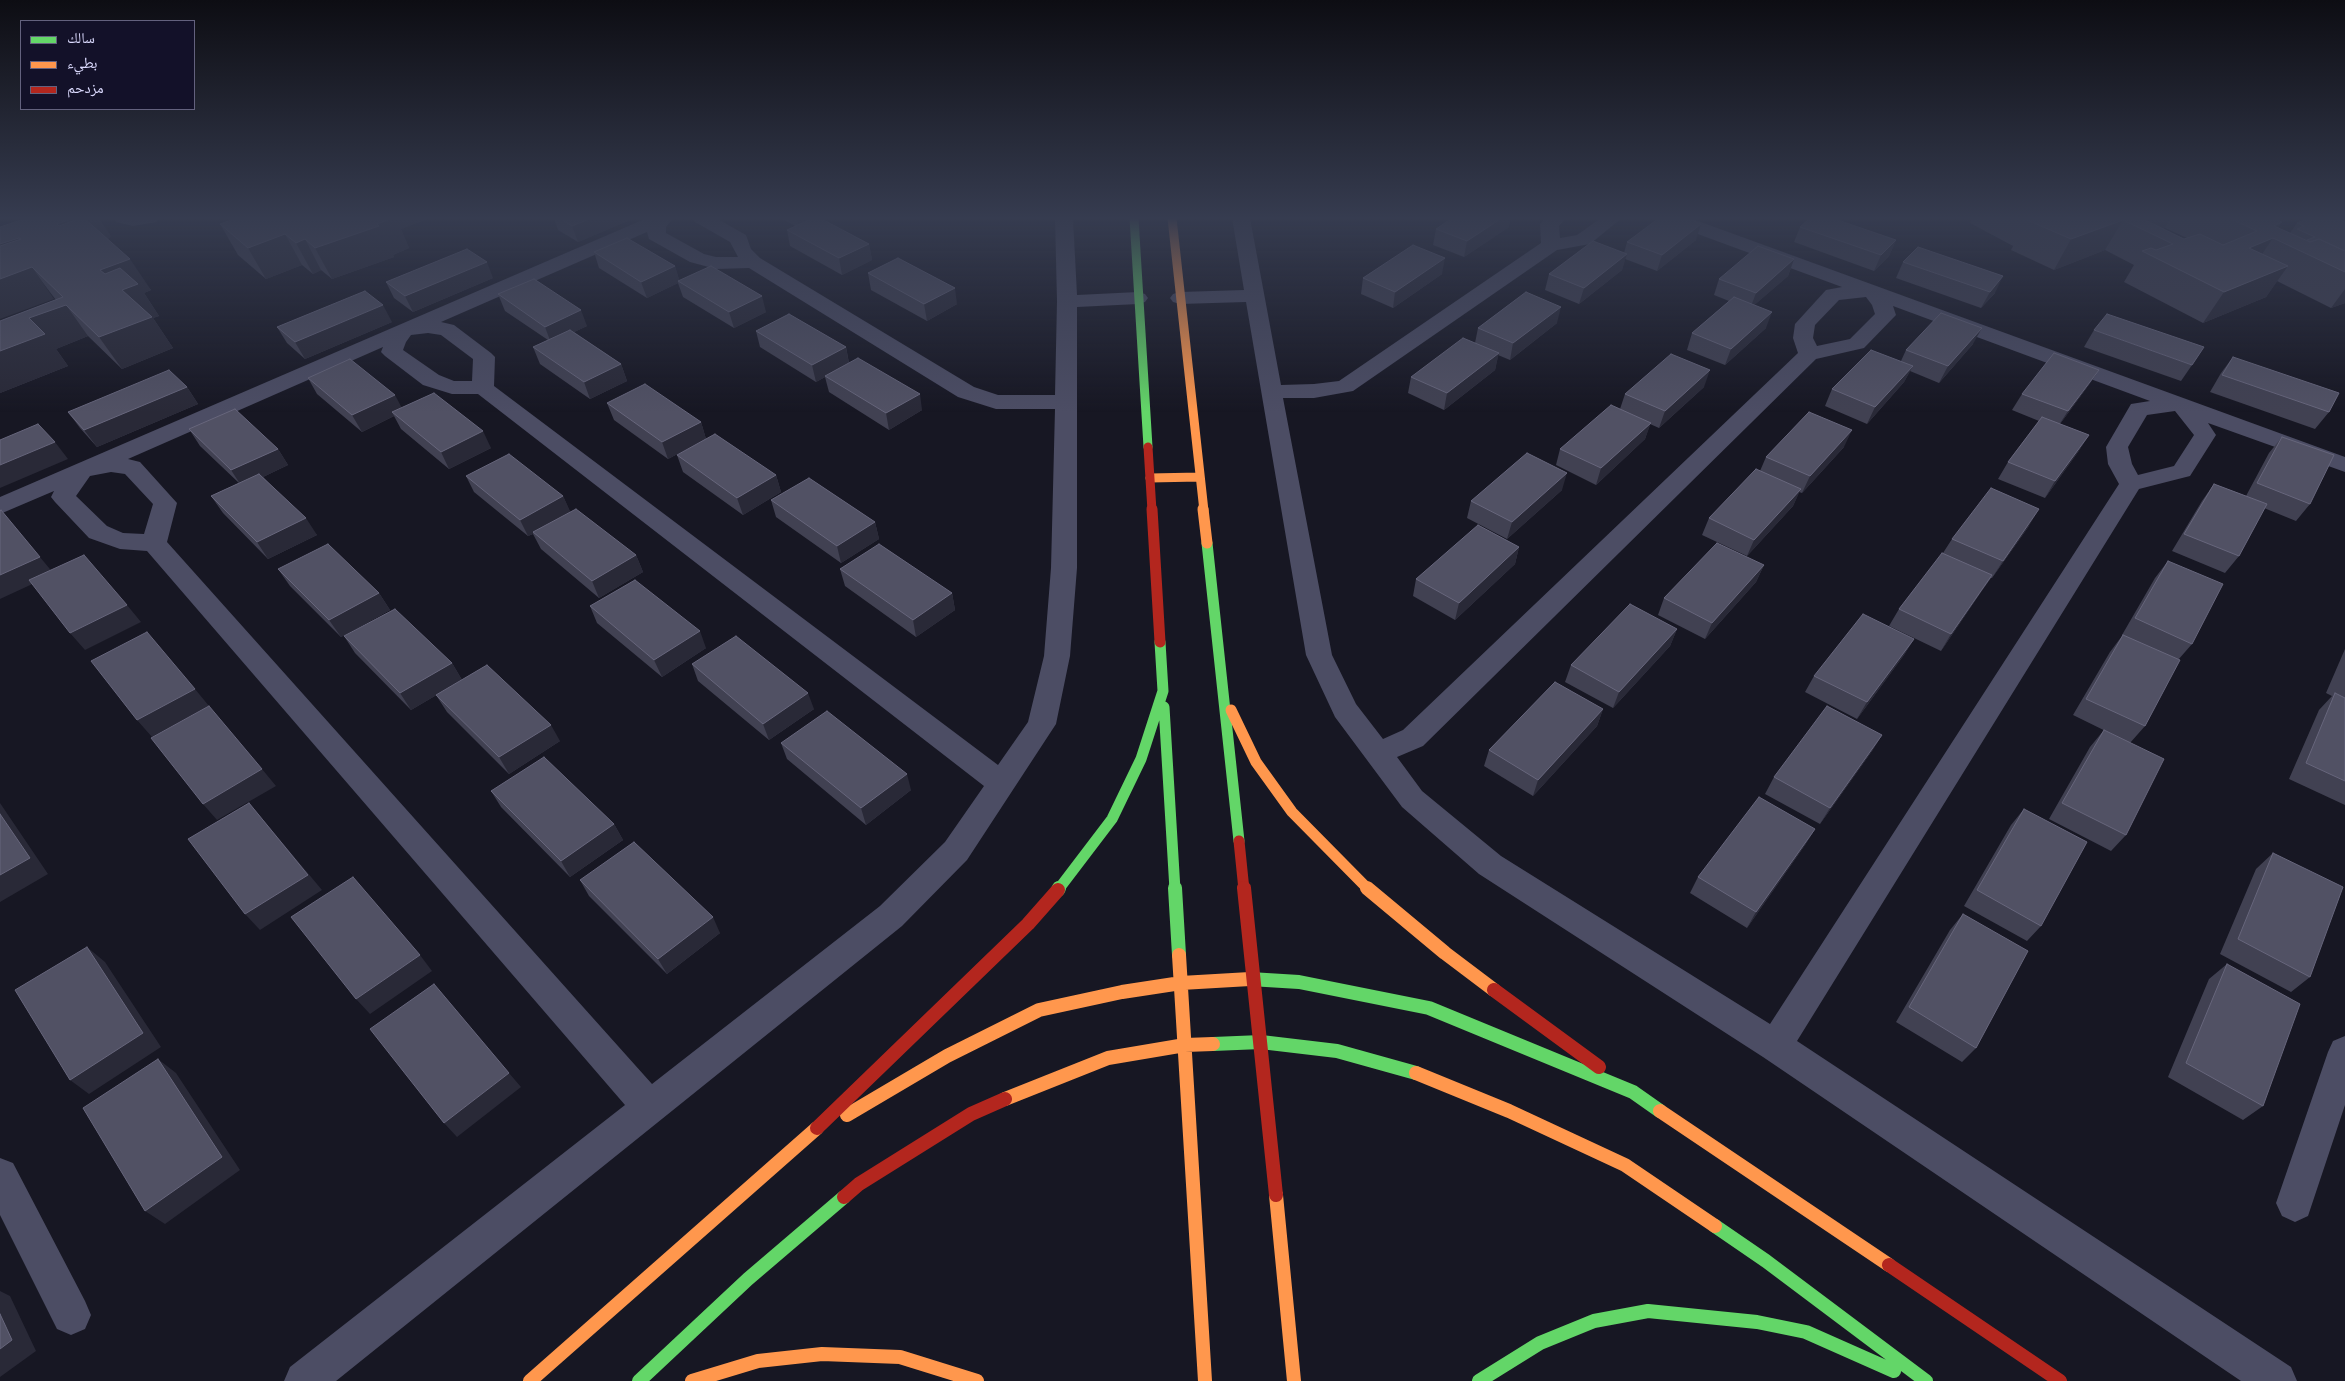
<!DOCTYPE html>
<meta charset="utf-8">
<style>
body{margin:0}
#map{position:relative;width:2345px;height:1381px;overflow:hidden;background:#171723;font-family:Figtree,"Noto Naskh Arabic",sans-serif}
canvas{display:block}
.legend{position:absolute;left:20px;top:20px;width:175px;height:90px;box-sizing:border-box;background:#131129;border:1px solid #63617e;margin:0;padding:6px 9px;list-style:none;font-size:15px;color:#dbdafe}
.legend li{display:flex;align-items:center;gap:10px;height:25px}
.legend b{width:25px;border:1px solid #63617e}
</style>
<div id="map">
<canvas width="2345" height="1381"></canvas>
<ul class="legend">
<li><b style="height:6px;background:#63d668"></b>سالك</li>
<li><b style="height:6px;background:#ff974d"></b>بطيء</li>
<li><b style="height:6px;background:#b3261e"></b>مزدحم</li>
</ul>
</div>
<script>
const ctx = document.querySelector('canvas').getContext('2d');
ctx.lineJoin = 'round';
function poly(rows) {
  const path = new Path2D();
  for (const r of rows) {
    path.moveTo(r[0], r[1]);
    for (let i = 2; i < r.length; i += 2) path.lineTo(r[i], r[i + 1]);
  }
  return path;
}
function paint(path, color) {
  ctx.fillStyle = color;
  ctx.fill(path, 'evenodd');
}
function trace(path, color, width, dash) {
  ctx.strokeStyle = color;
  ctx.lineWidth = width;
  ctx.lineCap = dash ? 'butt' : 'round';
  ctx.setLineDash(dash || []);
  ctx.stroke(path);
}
paint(poly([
 [114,218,159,218,157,222,133,226,116,222,114,218],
 [647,218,673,218,666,227,666,233,704,254,716,257,738,257,730,242,695,222,693,218,716,218,746,235,751,249,760,258,974,387,998,395,1055,395,1057,301,1055,218,1073,218,1077,295,1138,292,1145,294,1148,298,1145,302,1138,304,1077,307,1077,568,1070,656,1056,724,967,860,902,926,336,1381,284,1381,290,1367,625,1105,147,551,120,549,89,538,55,502,51,497,54,491,0,514,0,497,647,218],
 [647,232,649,239,690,262,716,269,749,268,958,397,996,409,1055,409,1051,568,1044,656,1028,722,998,765,494,386,495,357,491,353,454,325,441,322,647,232],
 [428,333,441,335,473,359,472,381,454,381,439,375,403,350,406,342,411,335,428,333],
 [383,347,381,352,385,356,423,385,452,394,478,394,984,786,945,842,880,906,652,1084,167,542,177,503,140,462,128,459,383,347],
 [111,472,125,474,153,504,144,534,123,533,107,526,76,496,90,476,111,472],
 [1232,218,1250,218,1281,385,1314,384,1339,381,1541,243,1540,224,1545,218,1566,218,1559,226,1560,238,1577,235,1601,218,1622,218,1590,244,1557,250,1353,391,1314,398,1283,398,1332,655,1356,704,1383,739,1403,730,1798,353,1793,338,1795,324,1826,290,1842,287,1665,222,1663,218,1690,218,2345,457,2345,472,2208,423,2216,435,2190,476,2139,489,1797,1041,2291,1367,2297,1381,2241,1381,1763,1057,1479,874,1402,807,1335,717,1306,655,1246,302,1180,304,1173,302,1170,298,1173,294,1180,292,1244,290,1232,218],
 [1866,297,1872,305,1875,314,1850,339,1817,346,1813,338,1815,325,1839,300,1866,297],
 [1893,306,2150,401,2131,404,2106,447,2108,464,2119,484,1770,1024,1501,856,1422,791,1397,757,1423,746,1816,359,1864,348,1896,315,1893,306],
 [2175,411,2194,435,2174,466,2138,475,2132,464,2128,447,2147,415,2175,411],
 [2345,1036,2345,1105,2308,1216,2295,1222,2282,1216,2276,1203,2328,1052,2333,1041,2345,1036],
 [0,1158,13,1163,85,1301,91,1315,85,1329,71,1335,57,1329,0,1215,0,1158]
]), '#4c4d64');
trace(poly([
 [1134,218,1148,447]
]), '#63d668', 9);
trace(poly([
 [1207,543,1239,841],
 [1164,707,1175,890],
 [1058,890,1112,819,1141,759,1163,691,1160,642]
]), '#63d668', 11);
trace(poly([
 [1175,888,1179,955],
 [1058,890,1059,888],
 [1250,979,1299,982,1429,1008,1633,1092,1660,1111],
 [1213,1044,1261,1042,1337,1051,1416,1073],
 [1715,1226,1766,1261,1926,1381],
 [639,1381,748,1279,844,1197],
 [1479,1381,1540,1343,1594,1321,1648,1311,1757,1322,1806,1332,1894,1371]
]), '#63d668', 14);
trace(poly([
 [1172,218,1204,511],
 [1150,478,1199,477]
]), '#ff974d', 9);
trace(poly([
 [1203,509,1207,543],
 [1231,710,1256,762,1292,812,1369,890]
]), '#ff974d', 11);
trace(poly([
 [1367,888,1445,953,1494,990],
 [1179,955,1205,1381],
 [1416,1073,1509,1111,1625,1165,1715,1226],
 [1005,1099,1108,1058,1185,1045,1213,1044],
 [1660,1111,1889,1265],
 [847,1115,947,1056,1039,1010,1122,992,1181,983,1250,979],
 [1276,1195,1294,1381],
 [530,1381,817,1128],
 [692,1381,758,1361,822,1354,900,1357,977,1381]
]), '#ff974d', 14);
trace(poly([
 [1148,447,1152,511]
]), '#b3261e', 9);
trace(poly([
 [1152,509,1160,642],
 [1239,841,1244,890]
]), '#b3261e', 11);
trace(poly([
 [1244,888,1276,1195],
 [1494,990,1599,1067],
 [817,1128,1028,924,1058,890],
 [844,1197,859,1184,971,1114,1005,1099],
 [1889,1265,2060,1381]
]), '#b3261e', 14);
paint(poly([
 [554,218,635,218,578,242,558,230],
 [781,218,820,218,869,244,872,260,842,275,790,246,787,230,795,226],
 [1972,218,2274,218,2279,228,2290,233,2297,223,2317,221,2345,222,2345,303,2331,308,2277,281,2266,297,2203,323,2124,282,2134,265,2105,250,2054,270,2011,250,2013,246,1970,223],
 [2165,228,2187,238,2184,239,2163,229],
 [427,219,401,229,409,248,393,255,394,257,332,279,321,270,313,274,302,265,266,279,238,255,220,224],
 [0,227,111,236,108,239,151,290,144,293,159,316,153,318,173,348,122,369,88,336,56,349,68,366,0,393,0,321,56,300],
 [1509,227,1464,257,1433,245,1436,229],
 [1800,227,1896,240,1889,256,1874,271,1794,242],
 [1696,240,1657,271,1625,259,1622,270,1579,304,1545,290,1549,274,1624,253,1627,242],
 [594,252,675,266,679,280,766,312,734,328,683,297,678,283,647,298,599,268],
 [1794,259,1788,276,1754,305,1766,328,1725,365,1687,350,1692,333,1729,301,1714,295,1719,279],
 [1903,262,1995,293,1981,308,1896,278],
 [868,273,957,304,927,321,871,290],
 [1442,274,1393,308,1361,294,1363,278],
 [493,278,413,312,394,298,386,282],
 [498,294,587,326,574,332,621,364,627,381,590,399,540,364,533,347,548,340,505,311],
 [392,322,305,359,287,343,277,327],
 [1557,323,1510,360,1498,355,1495,370,1444,410,1408,393,1411,377,1475,343,1478,328],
 [2094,330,2192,365,2181,381,2084,347],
 [756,331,846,347,849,363,922,410,889,430,829,392,825,377,816,382,760,347],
 [1973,344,1939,383,1910,371,1904,382,1867,424,1825,406,1832,389,1901,361,1906,350],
 [2233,357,2329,412,2315,429,2210,392,2221,373],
 [2099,370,2088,386,2060,424,2089,435,2078,452,2045,498,1998,479,2008,462,2039,421,2012,410,2022,394],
 [308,378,402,408,491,448,449,469,401,429,394,416,362,432,317,394],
 [187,387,198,404,97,447,80,428,68,412],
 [1704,387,1659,428,1650,424,1645,439,1596,485,1556,465,1560,449,1620,409,1625,394],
 [607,403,701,422,706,439,668,459,614,420],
 [189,429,278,449,288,465,263,477,317,535,268,559,223,513,211,496,239,483,200,446],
 [2282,437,2310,504,2296,521,2264,508,2239,556,2225,573,2172,551,2202,501,2214,484,2246,496,2269,453],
 [1844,447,1802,493,1799,492,1793,506,1747,556,1702,535,1709,518,1760,471,1766,457],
 [677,455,776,475,781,492,743,515,683,472],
 [466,476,563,496,570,512,636,555,643,572,599,598,541,549,533,534,528,536,474,492],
 [1562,490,1507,539,1467,518,1471,501],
 [771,500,875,522,879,539,841,563,776,517],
 [2029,526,1992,578,1991,578,1981,592,1941,651,1889,626,1899,609,1943,553,1952,539],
 [1519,547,1515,564,1455,620,1413,596,1416,579],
 [2168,561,2192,644,2178,660,2145,726,2130,743,2073,715,2110,652,2122,636,2122,635,2155,578],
 [1764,565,1756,582,1705,639,1658,615,1664,598],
 [278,569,379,593,390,610,341,637,290,586],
 [840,569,952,593,955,610,916,637,845,586],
 [590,606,706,648,662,677,597,623],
 [1677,629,1670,646,1613,708,1565,682,1571,665],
 [344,636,452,663,462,680,411,710,355,653],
 [1914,639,1904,655,1857,719,1805,692,1814,676],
 [2345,649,2345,805,2289,779,2319,710,2332,696,2326,693],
 [692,664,814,709,769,740,698,681],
 [436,695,560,741,509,774,447,712],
 [1603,709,1597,726,1533,796,1484,766,1489,750],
 [2104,730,2126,835,2111,851,2049,819,2090,747],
 [1882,735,1872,751,1820,824,1765,794,1774,777],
 [781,743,911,790,866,825,787,759],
 [491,791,614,824,623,840,570,877,501,807],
 [2024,809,2041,926,2027,941,1964,906,2011,825],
 [1815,829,1805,845,1747,928,1690,893,1698,877],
 [2273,853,2310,977,2291,992,2220,954,2256,869],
 [580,880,720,933,667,974,589,896],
 [1963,914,1976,1048,1962,1062,1896,1022,1950,930],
 [2227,964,2263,1106,2243,1120,2168,1077,2209,979]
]), '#414152');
paint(poly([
 [75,218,99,218,111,236,101,247,78,255,57,224],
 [388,218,426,218,427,219,401,229,409,248,393,255,394,257,332,279,315,248,377,224],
 [592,218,635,218,578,242,572,226],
 [797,218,820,218,799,228],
 [1502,218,1511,218,1509,227,1464,257,1467,241],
 [2133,218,2171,218,2165,228,2151,233],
 [2123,220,2105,250,2054,270,2071,239],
 [2282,222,2271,239,2273,238,2252,269,2249,248,2274,226],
 [1701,224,1696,240,1657,271,1662,255],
 [285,234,302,265,266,279,248,248],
 [19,238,41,268,32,267,54,299,0,319,0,244],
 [305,239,321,270,313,274,296,243],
 [1896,240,1889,256,1874,271,1881,255],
 [869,244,872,260,842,275,839,258],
 [1627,254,1622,270,1579,304,1584,288],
 [1445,258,1442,274,1393,308,1395,292],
 [130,259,151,290,144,293,159,316,153,318,173,348,122,369,99,337,100,270],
 [1794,259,1788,276,1750,309,1756,293],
 [487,262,493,278,413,312,405,296],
 [675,266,680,282,678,281,678,283,647,298,641,282],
 [2288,266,2266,297,2203,323,2224,292],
 [2003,276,1995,293,1981,308,1990,292],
 [955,288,957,304,927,321,924,304],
 [2345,289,2345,303,2331,308],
 [762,296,766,312,734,328,729,312],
 [66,305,88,336,56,349,68,366,0,393,0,351,29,318],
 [383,305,392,322,305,359,295,342],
 [1561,307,1557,323,1510,360,1513,343],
 [581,310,587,326,551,343,545,327],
 [1772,312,1766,328,1725,365,1731,349],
 [1982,328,1973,344,1939,383,1948,366],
 [846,347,849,364,825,376,825,377,816,382,812,365],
 [1499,353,1495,370,1444,410,1447,393],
 [621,364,627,381,590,399,584,382],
 [1913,366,1904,382,1867,424,1875,407],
 [1710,370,1704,387,1659,428,1665,411],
 [2099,370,2088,386,2057,428,2068,411],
 [187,387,198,404,97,447,84,430],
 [920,394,922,410,889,430,886,413],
 [395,395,404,412,392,412,394,416,362,432,352,415],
 [701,422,706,439,668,459,662,442],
 [1651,423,1645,439,1596,485,1601,468],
 [1852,430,1844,447,1802,493,1810,476],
 [483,431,491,448,449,469,441,452],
 [2089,435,2078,452,2045,498,2055,481],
 [55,442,68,459,0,488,0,465],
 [278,449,288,465,242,487,231,470],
 [1567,473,1562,490,1507,539,1512,522],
 [776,475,781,492,743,515,737,498],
 [1801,489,1793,506,1747,556,1754,540],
 [563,496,571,513,533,532,533,534,528,536,520,520],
 [2039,509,2029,526,1992,578,2003,561],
 [1,510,54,574,0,599,0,575],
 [306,518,317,535,268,559,257,542],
 [875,522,879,539,841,563,837,546],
 [1519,547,1515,564,1455,620,1459,603],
 [636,555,643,572,599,598,592,581],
 [1764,565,1756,582,1705,639,1712,623],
 [1992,575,1981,592,1941,651,1951,634],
 [379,593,390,610,341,637,329,620],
 [952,593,955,610,916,637,913,620],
 [127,605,141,622,85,650,70,633],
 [1677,629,1670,646,1613,708,1619,692],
 [700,631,706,648,662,677,654,660],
 [1914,639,1904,655,1857,719,1867,702],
 [452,663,462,680,411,710,400,693],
 [195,689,209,706,152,737,137,720],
 [808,693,814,709,769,740,763,724],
 [1603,709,1597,726,1533,796,1538,780],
 [551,725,560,741,509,774,499,757],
 [1882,735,1872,751,1820,824,1830,808],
 [262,769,276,786,217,820,203,804],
 [907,774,911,790,866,825,861,808],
 [0,803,48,874,0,902],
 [249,803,322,890,260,930,245,914],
 [614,824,623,840,570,877,561,861],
 [1815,829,1805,845,1747,928,1756,912],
 [713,917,720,933,667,974,658,959],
 [87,947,105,962,161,1047,89,1094,70,1080],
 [420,955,432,971,370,1014,356,999],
 [158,1059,176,1073,240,1170,165,1224,145,1211],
 [509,1073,521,1087,457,1137,444,1123],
 [0,1291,10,1296,36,1351,0,1377]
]), '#292937');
const building = poly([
 [27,218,75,218,57,224,59,226,81,218,84,218,130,259,100,270,105,274,120,268,138,284,122,290,152,317,99,337,66,305,29,318,45,334,0,351,0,321,63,297,32,267,0,279,0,246,21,239,19,238,0,244,0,227,27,218],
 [237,218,393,218,377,224,379,226,315,248,305,239,296,243,285,234,248,248,220,224,237,218],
 [559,218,592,218,572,226,559,218],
 [813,218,820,218,869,244,839,258,787,230,813,218],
 [1452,218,1502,218,1467,241,1436,229,1452,218],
 [1659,218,1686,218,1701,224,1662,255,1627,242,1659,218],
 [1810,218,1832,218,1896,240,1881,255,1800,227,1810,218],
 [2031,218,2141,218,2184,239,2200,234,2223,245,2257,231,2229,218,2274,218,2282,222,2274,226,2310,242,2319,239,2345,251,2345,272,2273,238,2249,248,2288,266,2224,292,2142,251,2151,248,2156,250,2173,244,2123,220,2071,239,2027,220,2031,218],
 [2309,218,2312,218,2317,221,2324,218,2336,218,2345,222,2345,251,2319,239,2310,242,2307,240,2315,237,2297,229,2304,226,2297,223,2309,218],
 [627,238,675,266,641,282,594,252,627,238],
 [1593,241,1627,254,1584,288,1549,274,1593,241],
 [1413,245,1445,258,1395,292,1363,278,1413,245],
 [1758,246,1794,259,1756,293,1719,279,1758,246],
 [1918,247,2003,276,1990,292,1903,262,1918,247],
 [467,249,487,262,405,296,386,282,467,249],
 [898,258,955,288,924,304,868,273,898,258],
 [711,266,762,296,729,312,678,281,711,266],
 [534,279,581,310,545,327,498,294,534,279],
 [365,291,383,305,295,342,277,327,365,291],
 [1526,292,1561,307,1513,343,1478,328,1526,292],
 [1734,297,1772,312,1731,349,1692,333,1734,297],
 [1941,313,1982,328,1948,366,1906,350,1941,313],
 [789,314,846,347,812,365,756,331,789,314],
 [2107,314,2204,347,2192,365,2094,330,2107,314],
 [570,330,621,364,584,382,533,347,570,330],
 [1463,338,1499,353,1447,393,1411,377,1463,338],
 [1871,350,1913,366,1875,407,1832,389,1871,350],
 [2054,353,2099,370,2068,411,2022,394,2054,353],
 [1671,354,1710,370,1665,411,1625,394,1671,354],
 [2233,357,2339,393,2329,412,2222,375,2233,357],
 [858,358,920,394,886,413,825,376,858,358],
 [350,359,395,395,352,415,308,378,350,359],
 [169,370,187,387,84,430,68,412,169,370],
 [645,384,701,422,662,442,607,403,645,384],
 [434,393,483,431,441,452,392,412,434,393],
 [1611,405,1651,423,1601,468,1560,449,1611,405],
 [235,409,278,449,231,470,189,429,235,409],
 [1809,412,1852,430,1810,476,1766,457,1809,412],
 [2042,417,2089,435,2055,481,2008,462,2042,417],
 [38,424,55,442,0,465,0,440,38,424],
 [715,434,776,475,737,498,677,455,715,434],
 [2282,437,2334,455,2310,504,2257,483,2282,437],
 [1527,453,1567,473,1512,522,1471,501,1527,453],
 [509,454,563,496,520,520,466,476,509,454],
 [1756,469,1801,489,1754,540,1709,518,1756,469],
 [259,474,306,518,257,542,211,496,259,474],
 [809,478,875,522,837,546,771,500,809,478],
 [2214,484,2267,504,2239,556,2184,534,2214,484],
 [1991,488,2039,509,2003,561,1952,539,1991,488],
 [576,509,636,555,592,581,533,532,576,509],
 [1,510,40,557,0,575,0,511,1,510],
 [1478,525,1519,547,1459,603,1416,579,1478,525],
 [1717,543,1764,565,1712,623,1664,598,1717,543],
 [328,544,379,593,329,620,278,569,328,544],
 [879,544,952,593,913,620,840,569,879,544],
 [1942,553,1992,575,1951,634,1899,609,1942,553],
 [84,555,127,605,70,633,29,580,84,555],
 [2168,561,2223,584,2192,644,2135,618,2168,561],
 [635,580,700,631,654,660,590,606,635,580],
 [1630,604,1677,629,1619,692,1571,665,1630,604],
 [395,609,452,663,400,693,344,636,395,609],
 [1863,614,1914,639,1867,702,1814,676,1863,614],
 [147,632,195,689,137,720,91,661,147,632],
 [2123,635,2180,660,2145,726,2086,699,2123,635],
 [736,636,808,693,763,724,692,664,736,636],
 [487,665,551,725,499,757,436,695,487,665],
 [1555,682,1603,709,1538,780,1489,750,1555,682],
 [2335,693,2345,698,2345,781,2306,763,2335,693],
 [209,706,262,769,203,804,151,738,209,706],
 [1827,706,1882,735,1830,808,1774,777,1827,706],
 [827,711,907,774,861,808,781,743,827,711],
 [2104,730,2164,759,2126,835,2062,803,2104,730],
 [544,757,614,824,561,861,491,791,544,757],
 [1759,797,1815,829,1756,912,1698,877,1759,797],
 [249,803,308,875,245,914,188,839,249,803],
 [2024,809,2087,842,2041,926,1977,890,2024,809],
 [0,814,30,858,0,875,0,814],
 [634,842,713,917,658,959,580,880,634,842],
 [2273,853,2343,887,2310,977,2238,939,2273,853],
 [353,877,420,955,356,999,291,917,353,877],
 [1963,914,2028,951,1976,1048,1909,1007,1963,914],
 [87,947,143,1033,70,1080,15,990,87,947],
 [2227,964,2300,1004,2263,1106,2186,1063,2227,964],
 [434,984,509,1073,444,1123,370,1029,434,984],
 [158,1059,222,1157,145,1211,83,1108,158,1059],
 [0,1314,12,1340,0,1349,0,1314]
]);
paint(building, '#515164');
trace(building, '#67667c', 1);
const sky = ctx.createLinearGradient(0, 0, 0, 412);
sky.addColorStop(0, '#0d0d13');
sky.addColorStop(0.53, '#363c50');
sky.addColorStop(1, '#363c5000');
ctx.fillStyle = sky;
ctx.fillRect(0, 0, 2345, 412);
</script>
